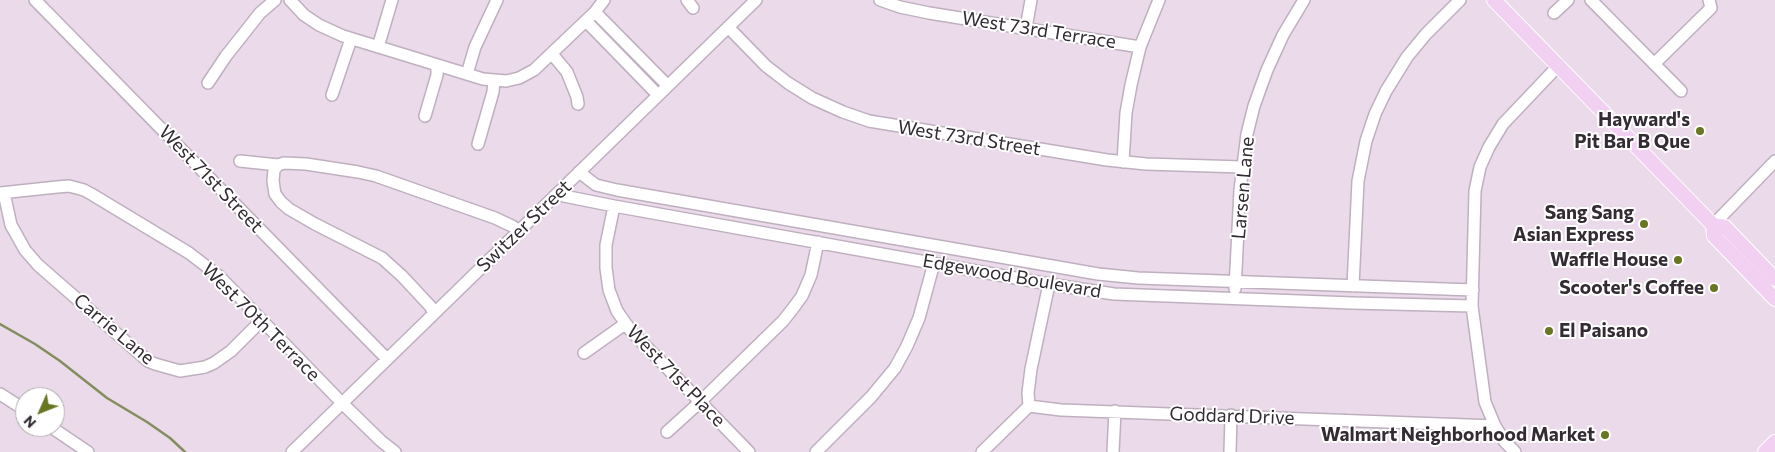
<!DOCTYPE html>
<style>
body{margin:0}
#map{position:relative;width:1775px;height:452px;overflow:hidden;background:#eadaea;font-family:Commissioner,sans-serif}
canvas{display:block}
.north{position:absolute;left:15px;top:387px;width:50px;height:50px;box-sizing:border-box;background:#fff;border:1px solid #adabad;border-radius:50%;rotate:226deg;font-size:14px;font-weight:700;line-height:20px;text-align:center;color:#332c33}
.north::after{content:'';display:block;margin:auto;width:18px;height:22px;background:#687521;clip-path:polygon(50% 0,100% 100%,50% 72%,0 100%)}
</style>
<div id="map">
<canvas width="1775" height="452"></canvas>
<div class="north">N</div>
</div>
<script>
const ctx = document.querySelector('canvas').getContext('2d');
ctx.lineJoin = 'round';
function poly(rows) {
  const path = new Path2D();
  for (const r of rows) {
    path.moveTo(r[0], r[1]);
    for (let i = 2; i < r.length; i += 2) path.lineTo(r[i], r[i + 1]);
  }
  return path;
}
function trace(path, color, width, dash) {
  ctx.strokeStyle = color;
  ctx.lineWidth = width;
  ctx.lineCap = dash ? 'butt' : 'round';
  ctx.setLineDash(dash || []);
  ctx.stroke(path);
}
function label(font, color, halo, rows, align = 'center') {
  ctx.font = font + ' Commissioner,sans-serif';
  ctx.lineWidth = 4;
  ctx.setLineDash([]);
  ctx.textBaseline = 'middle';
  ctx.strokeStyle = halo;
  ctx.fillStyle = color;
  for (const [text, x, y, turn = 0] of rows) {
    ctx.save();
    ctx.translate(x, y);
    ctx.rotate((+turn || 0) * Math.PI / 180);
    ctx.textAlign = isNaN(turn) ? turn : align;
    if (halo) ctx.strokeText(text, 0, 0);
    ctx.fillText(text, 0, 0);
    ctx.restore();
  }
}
trace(poly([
 [0,324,35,344,60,361,107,398,147,422,170,438,185,452]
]), '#838e5e', 2.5);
const minor = poly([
 [35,0,387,359],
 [290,0,304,15,319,25,343,36,483,79,506,81,519,78,534,70,595,12,604,0],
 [687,0,693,8],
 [880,0,900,7,929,13,1140,47],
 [1591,0,1681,91],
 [595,12,667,85],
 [1554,13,1568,0],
 [586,21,658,95],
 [728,27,766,66,788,83,812,98,843,112,869,121,1107,160,1146,164,1242,167],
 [1026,28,1031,0],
 [378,47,392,0],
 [552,54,567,72,577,97,578,104],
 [1654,64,1711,8,1709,0],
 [467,74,475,47,497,0],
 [208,83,226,56,260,13,275,0],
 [332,95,351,39],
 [425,116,437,75,437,65],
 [478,144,493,92,494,81],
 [240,161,278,165],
 [1123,162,1126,113,1131,85,1140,47,1159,0],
 [579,172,596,185,617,190,1098,274,1138,278,1473,290],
 [559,192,564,196,614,206,1049,284,1114,294,1352,303,1472,306],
 [0,193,57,187,69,186,84,190,93,195,189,253,219,276,342,403,381,441,395,452],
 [4,193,11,225,25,250,38,265,148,361,155,364,180,371,205,367,214,363,231,351,262,320],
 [614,206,606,245,606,268,609,290,617,311,631,331,749,452],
 [1713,225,1775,161],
 [1353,286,1358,181,1366,141,1375,114,1386,91,1407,57,1426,34,1460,0],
 [1235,289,1240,190,1247,134,1254,106,1267,70,1283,35,1304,0],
 [434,313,430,306,402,276,382,258,315,224,289,209,281,202,275,194,273,181,274,170,278,165,284,163,306,164,358,172,376,176,495,218,512,226,519,231],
 [584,353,625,324],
 [0,394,25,410],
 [1029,406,1061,410,1495,426],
 [51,427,88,452],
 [667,432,700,402,783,321,794,307,802,296,811,275,818,242],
 [292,452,756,0],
 [816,452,871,397,895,368,907,346,919,318,934,263],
 [982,452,1029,406,1028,393,1031,369,1049,284],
 [1113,452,1115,411],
 [1230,452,1231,415],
 [1515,452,1505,442,1495,426,1485,402,1472,306,1475,191,1480,167,1489,147,1503,124,1559,65]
]);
const major = poly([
 [1494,0,1713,225,1725,227,1775,279],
 [1713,225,1714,236,1775,299],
 [1765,452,1775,442]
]);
trace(minor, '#bfb0bf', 14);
trace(major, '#fff', 16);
trace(minor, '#fff', 11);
trace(major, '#f1d0f2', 14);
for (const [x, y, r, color] of [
 [1700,131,5,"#687521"],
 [1644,224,5,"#687521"],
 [1678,260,5,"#687521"],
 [1714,288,5,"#687521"],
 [1549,331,5,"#687521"],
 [1605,435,5,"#687521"]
]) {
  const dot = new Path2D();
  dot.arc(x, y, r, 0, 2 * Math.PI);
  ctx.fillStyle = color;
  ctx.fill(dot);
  trace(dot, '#fff', 2);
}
label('19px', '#332c33', '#fff', [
 ["West 73rd Terrace",1039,30,9],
 ["West 73rd Street",969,138,9],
 ["West 71st Street",211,179,46],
 ["Larsen Lane",1243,188,-85],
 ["Switzer Street",524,226,-44],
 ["Edgewood Boulevard",1012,276,10],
 ["West 70th Terrace",261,322,45],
 ["Carrie Lane",114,329,40],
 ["West 71st Place",676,376,46],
 ["Goddard Drive",1232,416,2]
]);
label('bold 19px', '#332c33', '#fff', [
 ["Hayward's",1690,120],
 ["Pit Bar B Que",1690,142],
 ["Sang Sang",1634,213],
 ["Asian Express",1634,235],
 ["Waffle House",1668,260],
 ["Scooter's Coffee",1704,288],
 ["El Paisano",1559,331,"left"],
 ["Walmart Neighborhood Market",1595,435]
], 'right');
</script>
